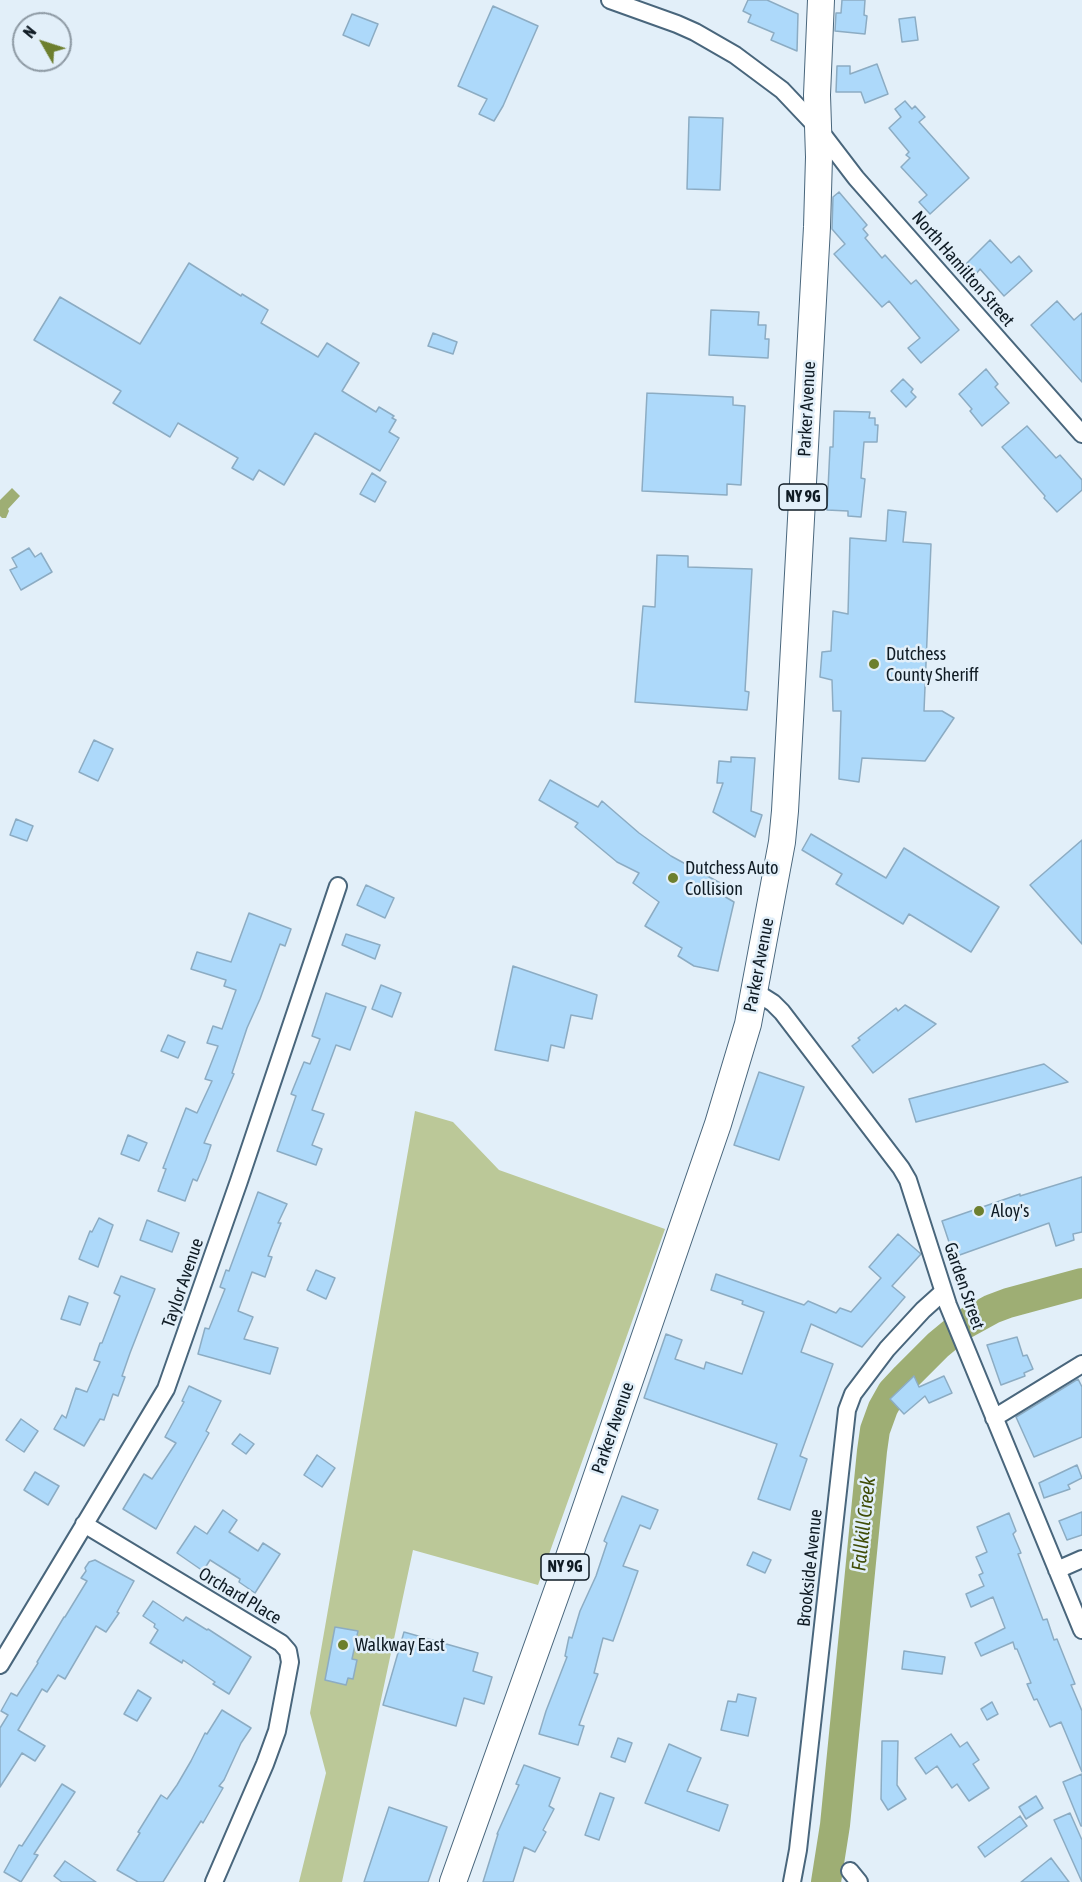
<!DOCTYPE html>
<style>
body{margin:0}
#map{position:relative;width:1082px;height:1882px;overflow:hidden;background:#e2eff9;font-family:"Asap Condensed",sans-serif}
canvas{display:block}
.north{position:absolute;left:12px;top:12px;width:60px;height:60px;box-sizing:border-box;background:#e2eff9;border:2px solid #8e9aa4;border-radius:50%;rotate:309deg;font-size:16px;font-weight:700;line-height:24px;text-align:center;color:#0f1b24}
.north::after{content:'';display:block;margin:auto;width:21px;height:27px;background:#6d7f2e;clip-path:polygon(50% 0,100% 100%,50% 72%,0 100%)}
</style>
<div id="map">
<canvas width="1082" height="1882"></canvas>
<div class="north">N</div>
</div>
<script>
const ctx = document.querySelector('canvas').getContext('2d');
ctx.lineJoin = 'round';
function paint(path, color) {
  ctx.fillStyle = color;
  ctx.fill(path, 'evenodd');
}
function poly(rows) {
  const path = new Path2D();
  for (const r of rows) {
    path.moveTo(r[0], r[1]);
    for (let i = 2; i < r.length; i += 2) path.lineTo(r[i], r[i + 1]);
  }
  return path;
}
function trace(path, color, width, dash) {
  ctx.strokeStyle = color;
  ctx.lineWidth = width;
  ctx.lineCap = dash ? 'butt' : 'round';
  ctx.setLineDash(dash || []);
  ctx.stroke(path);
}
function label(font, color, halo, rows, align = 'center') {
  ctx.font = font + ' "Asap Condensed",sans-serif';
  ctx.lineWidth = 5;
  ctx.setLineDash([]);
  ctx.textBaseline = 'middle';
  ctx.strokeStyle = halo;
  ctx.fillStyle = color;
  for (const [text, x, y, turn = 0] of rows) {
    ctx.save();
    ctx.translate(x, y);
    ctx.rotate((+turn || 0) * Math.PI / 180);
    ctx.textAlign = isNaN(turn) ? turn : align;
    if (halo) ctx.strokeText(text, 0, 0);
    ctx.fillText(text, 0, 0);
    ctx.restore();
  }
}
paint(poly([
 [415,1111,453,1122,499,1170,665,1229,538,1585,413,1550,342,1882,299,1882,326,1773,310,1713]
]), '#bbc898');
paint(poly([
 [12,488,20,496,8,509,9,511,6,518,2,518,0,516,0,500]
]), '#9eae74');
trace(poly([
 [826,1882,835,1825,872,1451,875,1430,883,1408,892,1392,906,1377,938,1345,961,1326,992,1309,1008,1303,1082,1283]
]), '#9eae74', 30);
const building = poly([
 [748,0,767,0,798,14,797,51,771,40,774,33,748,22,751,15,743,11,748,0],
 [842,0,865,0,864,15,867,16,865,34,835,31,836,13,841,13,842,0],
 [493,6,538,26,503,106,494,121,479,114,487,99,458,86,493,6],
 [352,14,378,24,369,46,343,35,352,14],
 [915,17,918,40,902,42,899,19,915,17],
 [877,64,888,94,865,103,861,92,836,92,837,66,850,66,850,74,877,64],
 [905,101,912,109,915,106,925,117,919,122,969,178,930,214,919,202,927,195,901,167,910,158,906,155,909,152,889,128,901,117,895,109,905,101],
 [689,117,723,118,720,190,687,189,689,117],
 [839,192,867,225,863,229,868,235,865,238,882,258,885,255,911,284,916,280,959,330,921,363,908,348,920,338,889,301,882,307,834,254,845,244,832,229,833,197,839,192],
 [990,240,1011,263,1019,256,1032,271,1004,296,980,269,976,274,966,264,990,240],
 [189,263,241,296,242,294,268,310,261,323,318,357,327,343,359,363,342,391,376,412,379,407,394,416,392,418,396,420,389,432,399,438,380,471,315,433,284,485,259,470,253,480,232,468,238,458,178,423,170,437,113,403,121,391,34,340,60,297,140,344,189,263],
 [1057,301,1074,320,1082,313,1082,382,1031,325,1057,301],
 [711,310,759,312,758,325,766,325,765,339,769,339,768,358,709,355,711,310],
 [433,333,457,342,453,354,428,346,433,333],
 [986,369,998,384,995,387,1009,403,982,426,970,411,972,409,959,394,986,369],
 [903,379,913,389,911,392,916,397,906,407,891,391,903,379],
 [647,393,733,397,733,405,745,406,741,485,727,484,727,495,642,491,647,393],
 [834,411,870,412,869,418,875,418,875,425,878,425,877,442,864,442,861,478,865,479,861,517,848,516,848,511,827,510,830,447,833,447,834,411],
 [1027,426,1056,458,1060,455,1082,480,1082,490,1057,512,1044,498,1045,496,1002,447,1027,426],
 [372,473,386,482,375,502,360,494,372,473],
 [888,510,906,512,903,542,931,544,924,711,942,711,954,718,925,761,862,758,859,782,839,779,841,711,833,711,832,680,820,677,822,652,831,651,833,611,848,614,850,538,886,541,888,510],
 [29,548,35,557,41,553,52,572,21,590,10,570,17,567,12,558,29,548],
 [657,555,688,556,688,567,752,569,745,691,749,692,747,710,635,702,643,606,655,607,657,555],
 [94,740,113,749,98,781,79,772,94,740],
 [731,757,755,758,751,811,762,815,755,837,713,812,723,783,717,783,719,761,731,762,731,757],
 [550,780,598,807,602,801,639,833,671,856,722,884,717,892,734,902,718,971,694,966,678,956,682,948,645,926,659,902,633,883,639,873,617,862,575,827,578,823,539,800,550,780],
 [16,819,33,826,27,841,10,835,16,819],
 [811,834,886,878,904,848,999,907,971,952,909,914,903,924,836,884,842,874,802,850,811,834],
 [1082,840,1082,944,1030,885,1082,840],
 [366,885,394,898,385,918,357,905,366,885],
 [249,913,291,929,285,946,280,944,260,999,247,1028,232,1073,234,1074,204,1143,211,1145,206,1160,197,1181,193,1179,185,1201,158,1191,166,1169,163,1168,186,1108,197,1113,212,1081,205,1079,218,1046,207,1043,213,1026,222,1029,236,990,224,986,226,980,191,969,197,952,231,962,249,913],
 [346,934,380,945,375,959,342,945,346,934],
 [513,966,597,995,592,1019,571,1015,564,1048,551,1045,548,1061,495,1050,513,966],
 [381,985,401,993,392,1017,372,1009,381,985],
 [326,993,366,1007,350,1050,336,1045,312,1110,324,1114,312,1145,322,1149,316,1165,277,1151,296,1096,291,1094,304,1062,310,1064,320,1039,312,1036,326,993],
 [905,1005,936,1024,873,1073,852,1046,860,1040,858,1038,896,1008,898,1011,905,1005],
 [168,1035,185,1042,178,1058,161,1051,168,1035],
 [1044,1064,1068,1082,916,1122,909,1099,1044,1064],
 [759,1072,804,1087,779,1160,734,1145,759,1072],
 [128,1135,147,1143,139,1161,121,1154,128,1135],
 [1082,1177,1082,1232,1073,1234,1074,1240,1056,1246,1049,1223,954,1257,942,1221,1020,1194,1020,1196,1082,1177],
 [258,1192,287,1204,278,1223,281,1223,268,1256,272,1257,265,1277,252,1272,238,1311,253,1317,244,1339,278,1348,270,1374,198,1354,205,1328,209,1329,225,1289,220,1287,226,1270,229,1271,258,1192],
 [99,1218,113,1225,98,1267,79,1259,90,1231,92,1232,99,1218],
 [147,1220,179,1233,172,1252,140,1240,147,1220],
 [898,1234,921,1254,892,1286,905,1297,862,1347,811,1324,801,1352,833,1364,800,1456,807,1459,790,1510,758,1499,777,1444,644,1398,666,1334,682,1340,675,1359,704,1369,706,1362,742,1374,764,1312,742,1304,743,1301,711,1290,716,1274,804,1305,808,1301,836,1313,840,1308,851,1312,881,1278,869,1267,898,1234],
 [316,1270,335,1278,326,1299,307,1290,316,1270],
 [121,1276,155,1289,130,1353,122,1376,125,1377,118,1396,113,1394,104,1420,100,1419,84,1446,54,1429,62,1415,66,1418,76,1388,87,1392,100,1362,94,1360,100,1343,102,1343,120,1296,114,1293,121,1276],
 [69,1296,88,1303,80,1325,61,1319,69,1296],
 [1017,1337,1023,1356,1027,1355,1033,1369,1024,1373,1025,1376,1001,1385,987,1345,1017,1337],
 [914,1376,919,1387,944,1376,952,1393,929,1403,925,1396,904,1414,890,1399,914,1376],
 [1078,1379,1082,1387,1082,1437,1034,1457,1016,1417,1078,1379],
 [189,1386,221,1401,206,1431,209,1433,156,1529,123,1509,144,1474,152,1479,176,1443,165,1437,184,1402,182,1401,189,1386],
 [21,1419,38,1431,24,1452,6,1440,21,1419],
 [240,1434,254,1444,246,1454,232,1444,240,1434],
 [317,1455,335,1468,322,1487,304,1475,317,1455],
 [1077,1465,1082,1478,1068,1485,1070,1489,1044,1498,1039,1483,1077,1465],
 [35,1472,59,1486,48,1505,24,1490,35,1472],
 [622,1496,658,1510,650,1529,640,1525,623,1566,638,1571,613,1641,603,1638,594,1673,598,1674,579,1725,584,1726,578,1745,539,1734,546,1711,567,1657,565,1656,569,1637,572,1638,580,1611,596,1576,607,1543,604,1541,622,1496],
 [223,1510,237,1520,229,1532,258,1551,263,1543,280,1554,255,1593,239,1582,240,1579,210,1560,203,1571,177,1553,195,1526,207,1534,223,1510],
 [1082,1512,1082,1535,1067,1540,1059,1521,1082,1512],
 [1009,1513,1016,1531,1013,1534,1021,1553,1018,1554,1043,1620,1047,1619,1054,1640,1057,1639,1075,1684,1071,1685,1082,1711,1082,1772,1061,1722,1050,1727,1037,1699,1034,1700,1027,1684,1031,1683,1017,1649,1015,1649,1013,1642,981,1656,975,1643,1005,1628,993,1597,971,1607,966,1594,984,1586,979,1575,983,1573,976,1557,987,1552,977,1527,1009,1513],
 [753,1552,771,1560,765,1573,747,1565,753,1552],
 [95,1560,134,1581,117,1612,119,1613,106,1632,96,1626,65,1679,58,1675,47,1692,42,1689,18,1730,45,1746,35,1761,22,1753,0,1787,0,1728,8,1715,1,1711,11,1693,17,1696,38,1663,37,1662,64,1617,65,1617,87,1581,81,1578,86,1571,85,1568,89,1562,95,1560],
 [153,1601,183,1621,186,1617,207,1630,208,1629,251,1657,229,1694,213,1684,215,1682,183,1660,182,1663,150,1643,158,1630,154,1627,155,1624,143,1616,153,1601],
 [335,1627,358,1631,352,1659,357,1660,353,1679,348,1678,346,1685,325,1680,335,1627],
 [404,1632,478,1653,473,1671,492,1677,484,1704,464,1698,456,1726,383,1705,404,1632],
 [904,1651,945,1657,942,1674,902,1669,904,1651],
 [138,1690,151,1698,137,1721,124,1714,138,1690],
 [738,1694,756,1698,748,1736,721,1730,728,1701,736,1702,738,1694],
 [992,1702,998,1714,987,1720,981,1709,992,1702],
 [222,1710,251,1728,241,1743,224,1780,219,1786,223,1788,203,1823,201,1821,163,1882,138,1882,117,1870,140,1833,138,1832,161,1795,167,1799,177,1785,191,1761,205,1733,207,1734,222,1710],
 [951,1734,960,1747,967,1742,979,1760,973,1764,989,1788,969,1801,957,1784,952,1788,937,1766,926,1774,915,1758,951,1734],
 [618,1738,632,1743,625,1762,611,1757,618,1738],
 [882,1741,898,1741,897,1785,906,1799,888,1810,881,1799,882,1741],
 [669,1744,701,1758,687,1791,728,1805,719,1831,645,1803,669,1744],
 [524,1765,560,1778,549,1806,554,1809,543,1830,546,1832,535,1852,524,1847,513,1882,483,1882,498,1834,497,1834,519,1785,516,1784,524,1765],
 [1082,1774,1082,1826,1081,1826,1063,1782,1082,1774],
 [62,1784,75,1792,34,1854,38,1855,21,1882,4,1872,19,1845,22,1846,62,1784],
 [600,1793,614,1798,599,1840,585,1835,600,1793],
 [1036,1796,1043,1808,1026,1819,1019,1807,1036,1796],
 [389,1807,447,1827,428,1882,364,1882,389,1807],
 [1070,1813,1082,1840,1082,1882,1054,1820,1070,1813],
 [1020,1816,1027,1826,985,1857,978,1847,1020,1816],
 [1051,1858,1069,1882,1021,1882,1051,1858],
 [65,1861,96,1882,62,1882,54,1876,65,1861]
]);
paint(building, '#add9fa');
trace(building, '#8cacc3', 1.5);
const minor = poly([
 [610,0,677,24,695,32,735,55,782,90,817,127,856,178,1082,434],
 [754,991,773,1003,782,1012,901,1168,908,1180,948,1305,1082,1630],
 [994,1418,1082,1364],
 [84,1524,281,1643,288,1651,290,1662,277,1731,265,1764,214,1882],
 [1057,1570,1082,1559],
 [0,1665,166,1389,239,1181,338,886],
 [850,1871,859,1882],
 [792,1882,798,1850,847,1410,853,1394,887,1349,923,1310,943,1292]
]);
const primary = poly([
 [453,1882,560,1583,718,1124,748,1024,782,842,785,811,817,227,819,157,817,95,821,0]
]);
trace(minor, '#49667c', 20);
trace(primary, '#49667c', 28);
trace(minor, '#fff', 16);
trace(primary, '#fff', 26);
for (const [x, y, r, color] of [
 [874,664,6,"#6d7f2e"],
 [673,878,6,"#6d7f2e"],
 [979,1211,6,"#6d7f2e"],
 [343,1645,6,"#6d7f2e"]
]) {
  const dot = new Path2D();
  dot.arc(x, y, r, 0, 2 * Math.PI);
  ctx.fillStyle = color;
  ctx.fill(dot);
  trace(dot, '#e2eff9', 2);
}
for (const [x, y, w] of [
 [803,497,48],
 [565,1567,48]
]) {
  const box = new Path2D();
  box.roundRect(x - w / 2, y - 13, w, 26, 4.5);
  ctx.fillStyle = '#e2eff9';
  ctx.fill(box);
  trace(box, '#0f1b24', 1.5);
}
label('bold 16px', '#0f1b24', null, [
 ["NY 9G",803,497],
 ["NY 9G",565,1567]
]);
label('18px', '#0f1b24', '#e2eff9', [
 ["North Hamilton Street",963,269,49],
 ["Parker Avenue",807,409,-87],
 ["Parker Avenue",759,965,-79],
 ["Taylor Avenue",183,1283,-71],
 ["Garden Street",964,1286,71],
 ["Parker Avenue",613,1428,-71],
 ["Brookside Avenue",810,1568,-84],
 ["Orchard Place",240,1596,31]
]);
label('18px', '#0f1b24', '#e2eff9', [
 ["Dutchess",886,654],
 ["County Sheriff",886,675],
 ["Dutchess Auto",685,868],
 ["Collision",685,889],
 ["Aloy's",991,1211],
 ["Walkway East",355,1645]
], 'left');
label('italic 20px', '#404d08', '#e2eff9', [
 ["Fallkill Creek",864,1524,-84]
]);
</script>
